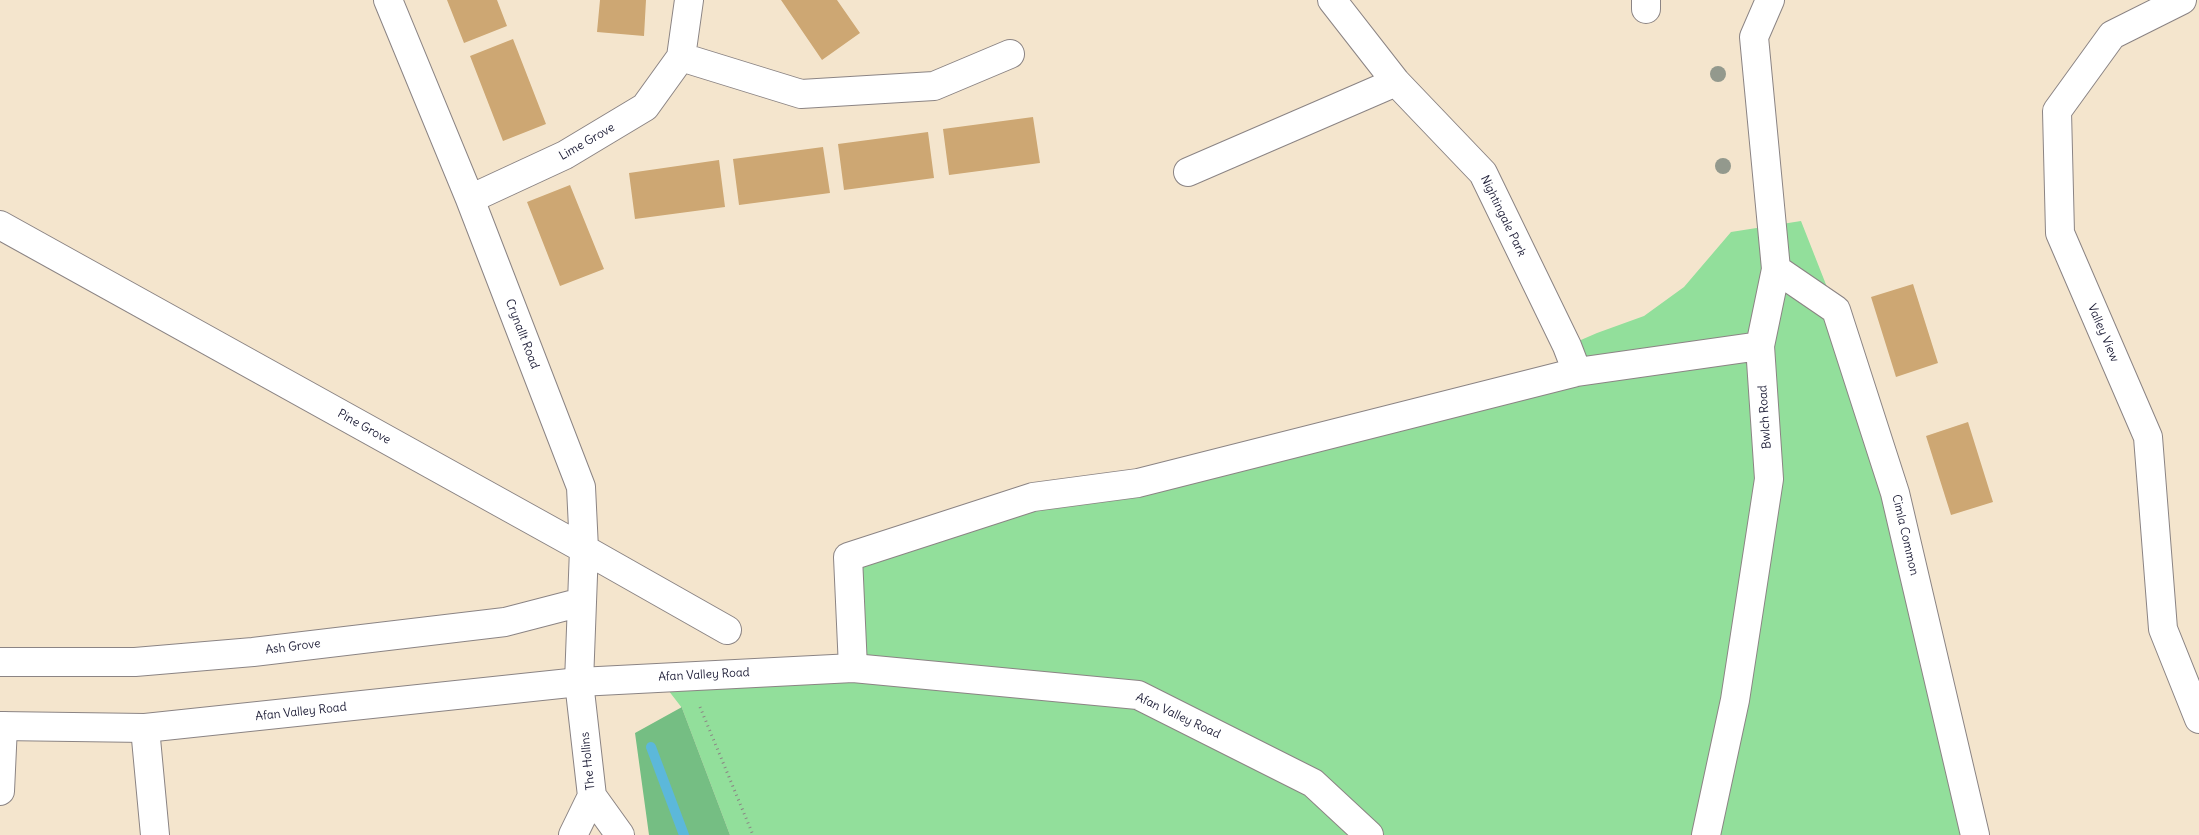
<!DOCTYPE html>
<style>
body{margin:0}
canvas{display:block;background:#f4e5cd}
</style>
<canvas width="2199" height="835"></canvas>
<script>
const ctx = document.querySelector('canvas').getContext('2d');
ctx.lineJoin = 'round';
function paint(path, color) {
  ctx.fillStyle = color;
  ctx.fill(path, 'evenodd');
}
function poly(rows) {
  const path = new Path2D();
  for (const r of rows) {
    path.moveTo(r[0], r[1]);
    for (let i = 2; i < r.length; i += 2) path.lineTo(r[i], r[i + 1]);
  }
  return path;
}
function trace(path, color, width, dash) {
  ctx.strokeStyle = color;
  ctx.lineWidth = width;
  ctx.lineCap = dash ? 'butt' : 'round';
  ctx.setLineDash(dash || []);
  ctx.stroke(path);
}
function label(font, color, halo, rows, align = 'center') {
  ctx.font = font + ' Delius,sans-serif';
  ctx.lineWidth = 5;
  ctx.setLineDash([]);
  ctx.textBaseline = 'middle';
  ctx.strokeStyle = halo;
  ctx.fillStyle = color;
  for (const [text, x, y, turn = 0] of rows) {
    ctx.save();
    ctx.translate(x, y);
    ctx.rotate((+turn || 0) * Math.PI / 180);
    ctx.textAlign = isNaN(turn) ? turn : align;
    if (halo) ctx.strokeText(text, 0, 0);
    ctx.fillText(text, 0, 0);
    ctx.restore();
  }
}
paint(poly([
 [1801,221,1836,310,1975,835,730,835,682,708,658,677,853,668,848,557,1577,373,1567,346,1597,333,1644,316,1684,287,1731,232]
]), '#92df9b');
paint(poly([
 [682,707,682,708,730,835,649,835,635,733]
]), '#75be83');
trace(poly([
 [651,747,684,835]
]), '#5cb8da', 10);
paint(poly([
 [447,0,497,0,507,26,464,43],
 [600,0,646,0,644,36,597,32],
 [781,0,837,0,860,33,822,60],
 [513,39,546,124,503,141,470,56],
 [1033,117,1040,163,949,175,943,129],
 [928,132,934,178,844,190,838,144],
 [823,147,830,193,739,205,733,159],
 [719,160,725,207,635,219,629,173],
 [570,185,604,269,560,286,527,202],
 [1913,284,1938,363,1896,377,1871,297],
 [1968,422,1993,502,1951,515,1926,436]
]), '#cda773');
const minor = poly([
 [388,0,470,199,581,487,584,549,579,682,592,796,573,835],
 [1332,0,1396,82,1483,173,1567,346,1577,372],
 [2182,0,2112,35,2057,111,2060,233,2148,437,2163,629,2199,719],
 [1646,9,1646,0],
 [681,57,801,94,934,86,1010,54],
 [1188,172,1396,82],
 [470,199,565,155,645,107,681,57,689,0],
 [0,225,584,549,727,630],
 [1776,269,1836,310,1895,493,1975,835],
 [0,662,135,662,253,652,505,622,582,602],
 [853,668,848,557,1033,497,1138,483,1577,372,1760,346],
 [145,728,155,835],
 [0,791,3,726],
 [592,796,620,835],
 [1706,835,1735,700,1769,479,1760,346,1776,269,1754,37,1770,0]
]);
const major = poly([
 [0,726,145,728,579,682,853,668,1138,695,1313,783,1369,835]
]);
trace(minor, '#8b8484', 30);
trace(major, '#8b8484', 30);
trace(poly([
 [700,707,753,835]
]), '#8b8484', 3, [1, 4]);
trace(minor, '#fff', 28);
trace(major, '#fff', 28);
ctx.fillStyle = '#93998d';
for (const [x, y] of [
 [1718,74],
 [1723,166]
]) {
  ctx.beginPath();
  ctx.arc(x, y, 8, 0, 2 * Math.PI);
  ctx.fill();
}
label('12px', '#22223b', '#fff', [
 ["Lime Grove",587,142,-30],
 ["Nightingale Park",1503,216,64],
 ["Valley View",2103,333,67],
 ["Crynallt Road",522,334,69],
 ["Bwlch Road",1765,417,-94],
 ["Pine Grove",364,427,29],
 ["Cimla Common",1905,535,77],
 ["Ash Grove",293,647,-7],
 ["Afan Valley Road",704,675,-3],
 ["Afan Valley Road",301,712,-6],
 ["Afan Valley Road",1178,716,25],
 ["The Hollins",588,761,-96]
]);
</script>
